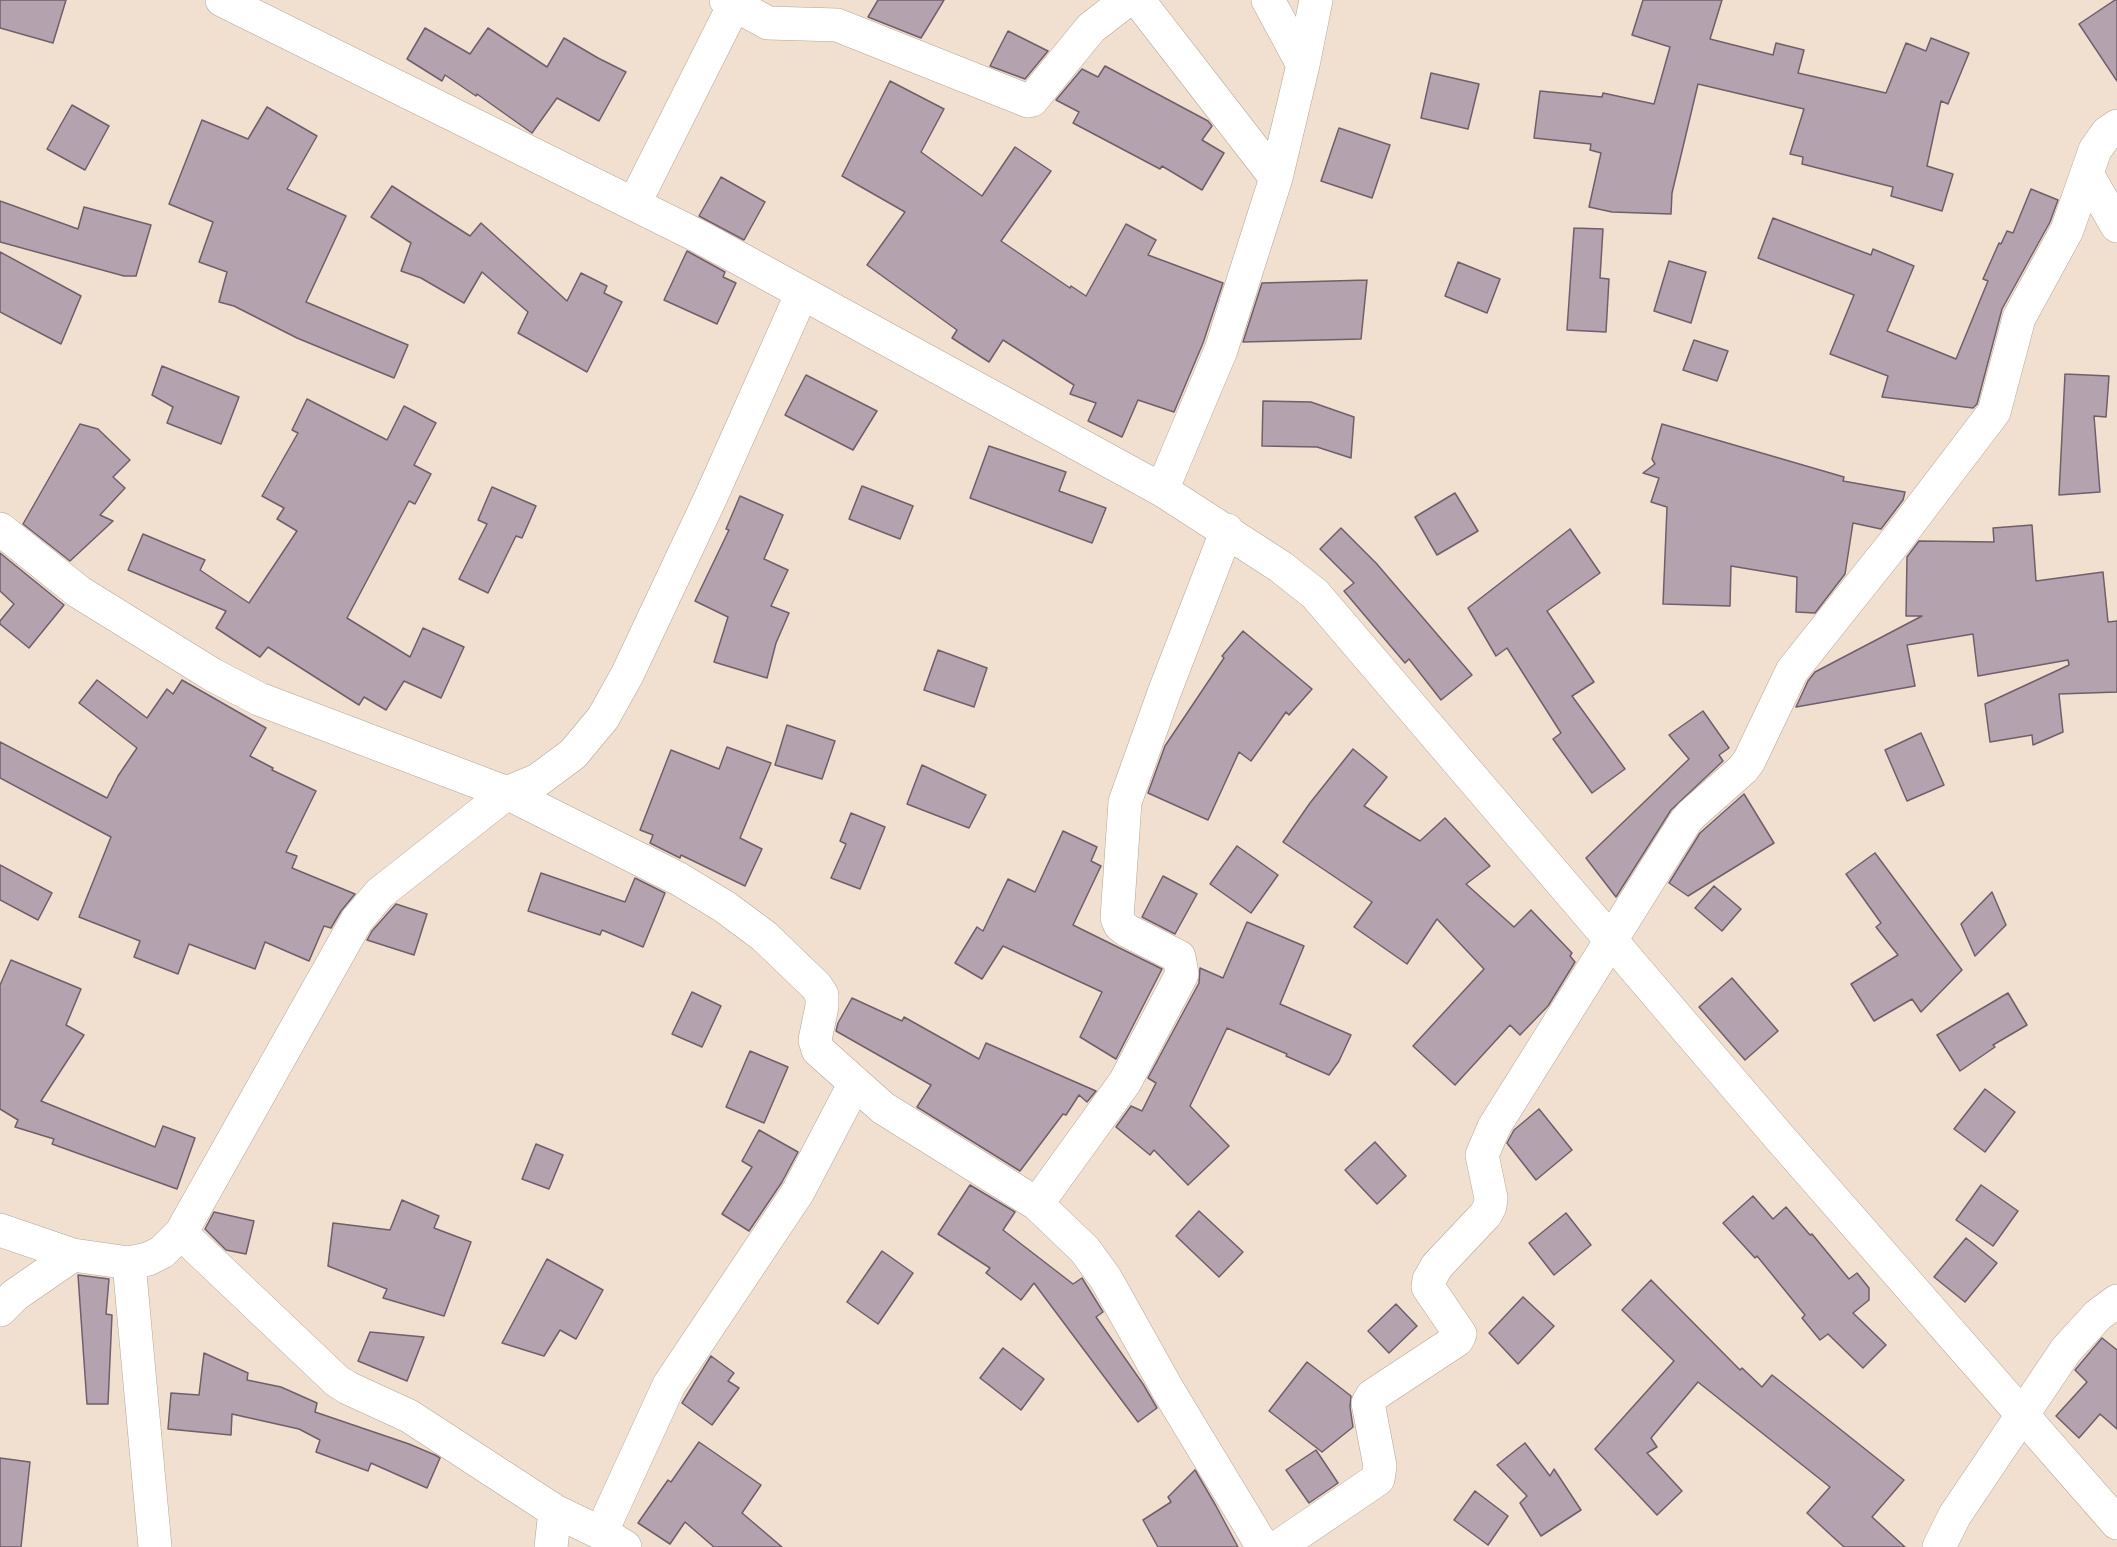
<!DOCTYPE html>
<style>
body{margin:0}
canvas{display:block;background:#f1dfcf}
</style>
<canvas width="2117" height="1547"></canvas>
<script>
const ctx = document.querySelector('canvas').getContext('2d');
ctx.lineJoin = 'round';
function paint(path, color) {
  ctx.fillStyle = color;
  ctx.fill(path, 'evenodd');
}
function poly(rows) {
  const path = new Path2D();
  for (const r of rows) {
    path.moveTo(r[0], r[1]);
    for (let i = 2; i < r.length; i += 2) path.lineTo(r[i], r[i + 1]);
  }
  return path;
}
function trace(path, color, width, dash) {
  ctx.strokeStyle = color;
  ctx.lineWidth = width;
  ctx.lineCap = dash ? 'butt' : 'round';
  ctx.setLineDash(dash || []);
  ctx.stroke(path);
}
const building = poly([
 [0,0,66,0,53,43,0,28,0,0],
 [878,0,944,0,921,38,868,17,878,0],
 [1643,0,1722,0,1710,39,1773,55,1776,43,1804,50,1798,73,1886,93,1906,43,1926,51,1931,38,1969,53,1948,104,1941,101,1927,166,1953,174,1942,211,1891,196,1893,187,1802,164,1803,157,1790,154,1804,109,1698,84,1672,193,1671,214,1612,212,1589,207,1601,153,1590,150,1591,144,1534,138,1540,91,1602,97,1603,93,1654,104,1670,47,1632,35,1643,0],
 [2115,0,2117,0,2117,81,2079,24,2115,0],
 [425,28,470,54,488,28,547,67,564,38,598,58,626,72,599,121,557,98,532,133,477,94,476,96,445,75,442,81,407,59,425,28],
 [1008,31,1048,51,1025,79,990,66,1008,31],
 [1105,66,1208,121,1212,126,1202,140,1224,153,1202,190,1162,166,1160,169,1073,123,1079,112,1056,100,1082,69,1098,77,1105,66],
 [1431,73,1479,84,1468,129,1421,118,1431,73],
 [890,81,944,109,921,152,982,196,1015,147,1051,171,1001,241,1070,288,1071,286,1086,296,1126,224,1156,240,1148,255,1223,283,1203,343,1174,412,1138,400,1122,437,1088,421,1096,403,1070,394,1074,385,1003,340,989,362,952,338,957,330,867,265,905,212,842,176,890,81],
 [72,105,109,126,85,170,47,149,72,105],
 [267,107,317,136,287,189,346,216,306,302,408,345,394,378,297,338,234,306,219,302,227,272,199,262,213,222,169,204,202,120,248,139,267,107],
 [1339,128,1390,145,1372,198,1321,181,1339,128],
 [721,177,765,202,744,240,699,216,721,177],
 [392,186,470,236,481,223,567,301,581,273,607,286,604,293,622,302,587,372,518,333,528,312,482,272,464,303,421,278,401,271,411,243,371,217,392,186],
 [2031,189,2058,200,2050,222,2002,309,1977,404,1973,408,1882,397,1888,376,1830,354,1854,295,1758,258,1773,218,1871,255,1873,249,1914,266,1887,331,1956,359,1988,281,1983,279,1999,243,2001,244,2007,231,2013,233,2031,189],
 [0,201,78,229,84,207,151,225,136,276,124,276,0,242,0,201],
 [1574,228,1603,229,1600,278,1609,279,1606,332,1567,330,1574,228],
 [687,251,725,272,723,277,736,283,717,324,664,300,687,251],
 [0,252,81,296,61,344,0,312,0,252],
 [1669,261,1706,272,1691,323,1654,311,1669,261],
 [1458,262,1500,279,1487,313,1445,296,1458,262],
 [1367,280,1361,339,1243,342,1262,283,1367,280],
 [1694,340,1728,351,1717,381,1683,370,1694,340],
 [162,366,239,397,221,444,167,423,173,407,152,395,162,366],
 [2065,374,2109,376,2106,417,2094,416,2100,492,2059,495,2065,374],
 [806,375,877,411,853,450,785,415,806,375],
 [307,399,387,440,404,406,436,423,414,465,431,474,415,504,409,501,347,618,410,657,423,628,464,647,441,698,404,681,386,710,364,697,359,705,268,647,260,657,216,628,226,611,128,570,143,534,205,560,200,570,249,603,297,531,277,519,284,508,262,496,298,433,292,430,307,399],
 [1263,401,1311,402,1354,417,1351,458,1317,447,1262,446,1263,401],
 [80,424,98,429,130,460,113,477,125,488,100,515,113,521,70,561,23,524,80,424],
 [1662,424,1844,477,1843,481,1905,492,1903,500,1881,529,1853,523,1845,574,1815,613,1796,612,1797,577,1731,566,1730,606,1663,604,1667,507,1651,502,1659,478,1643,473,1655,464,1652,459,1662,424],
 [989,446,1066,472,1059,491,1106,508,1092,543,970,498,989,446],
 [862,486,913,506,900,539,849,519,862,486],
 [492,487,536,506,522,538,516,536,488,593,459,579,487,524,478,520,492,487],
 [1455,493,1478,531,1437,555,1415,517,1455,493],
 [740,496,783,515,764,559,788,570,771,606,789,613,776,643,767,678,714,662,728,617,695,601,729,530,726,529,740,496],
 [2032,525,2036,581,2103,572,2108,622,2117,621,2117,692,2059,694,2063,732,2033,745,2032,735,1990,742,1985,704,2069,665,2068,660,1978,676,1973,634,1907,645,1915,686,1796,707,1808,681,1815,672,1922,616,1906,616,1907,557,1919,541,1994,542,1993,528,2032,525],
 [1341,528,1376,563,1472,675,1441,700,1409,659,1405,663,1344,591,1354,583,1320,549,1341,528],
 [1570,529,1600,573,1547,611,1594,682,1572,696,1625,769,1592,793,1553,739,1561,733,1507,648,1496,656,1468,608,1570,529],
 [0,553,64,605,29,648,0,624,0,621,14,604,0,591,0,553],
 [1243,631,1312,689,1289,715,1286,712,1251,761,1239,752,1208,820,1148,793,1165,746,1224,658,1222,656,1243,631],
 [938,650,987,668,974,707,924,690,938,650],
 [97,680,147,718,167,689,173,694,182,680,266,728,250,756,273,768,272,770,316,791,286,852,297,856,292,868,355,894,341,911,331,928,324,926,309,961,265,942,255,969,189,944,178,974,134,957,140,941,79,917,111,837,0,778,0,742,107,798,118,776,137,748,79,703,97,680],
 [1703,711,1729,748,1719,755,1723,761,1671,810,1616,897,1586,858,1689,759,1669,735,1703,711],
 [787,725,835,741,822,779,775,765,787,725],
 [1921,733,1944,785,1907,801,1885,750,1921,733],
 [727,747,771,763,740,838,762,849,745,886,681,855,680,858,650,843,653,835,640,830,671,750,719,769,727,747],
 [1353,749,1387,777,1364,806,1420,841,1445,818,1490,866,1466,884,1514,927,1531,910,1572,953,1570,956,1575,962,1548,1006,1520,1035,1510,1025,1455,1085,1413,1046,1484,969,1437,919,1407,964,1354,927,1372,902,1283,842,1310,803,1353,749],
 [922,765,986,795,969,828,907,804,922,765],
 [1744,794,1774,843,1688,896,1669,883,1700,833,1744,794],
 [851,813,885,827,860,889,831,878,846,844,840,841,851,813],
 [1063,831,1097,847,1091,861,1101,866,1073,925,1162,969,1116,1059,1080,1037,1102,992,1003,946,982,979,955,963,977,927,983,931,1008,879,1035,892,1063,831],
 [1237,846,1278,875,1251,913,1210,884,1237,846],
 [1875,853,1962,970,1921,1012,1912,999,1874,1021,1851,984,1898,955,1876,927,1881,923,1846,874,1875,853],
 [0,865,52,893,38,920,0,900,0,865],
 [541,873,625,902,635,878,665,893,643,947,602,930,600,935,528,911,541,873],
 [1163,876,1197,894,1175,934,1142,917,1163,876],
 [1714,886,1741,909,1722,931,1695,908,1714,886],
 [1992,892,2006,925,1975,956,1961,924,1992,892],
 [396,904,427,914,414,955,367,940,372,931,396,904],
 [1247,922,1304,946,1280,1004,1351,1035,1339,1061,1329,1075,1286,1056,1287,1054,1227,1028,1190,1106,1229,1146,1188,1185,1154,1150,1150,1155,1116,1127,1131,1106,1142,1111,1156,1083,1148,1078,1199,983,1200,968,1223,978,1247,922],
 [11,960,81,989,66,1025,84,1035,41,1101,155,1147,163,1126,195,1138,177,1189,52,1144,54,1139,15,1127,18,1120,0,1109,0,985,11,960],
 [1732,978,1778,1031,1745,1060,1699,1007,1732,978],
 [692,992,721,1006,702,1047,672,1034,692,992],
 [2008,993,2027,1025,1993,1045,1995,1047,1960,1071,1937,1035,2008,993],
 [852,998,902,1021,904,1017,979,1059,986,1043,1096,1091,1087,1102,1079,1095,1066,1115,1063,1114,1020,1171,917,1107,931,1085,836,1031,838,1023,852,998],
 [750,1051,788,1067,764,1123,726,1107,750,1051],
 [1985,1089,2015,1112,1985,1152,1954,1129,1985,1089],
 [1539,1109,1572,1150,1536,1180,1507,1143,1514,1130,1539,1109],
 [759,1130,798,1152,782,1182,749,1231,722,1214,752,1167,742,1161,759,1130],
 [1375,1142,1406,1176,1377,1204,1345,1170,1375,1142],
 [536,1144,563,1155,549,1189,522,1179,536,1144],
 [970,1185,1015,1212,1003,1230,1073,1284,1082,1278,1103,1312,1096,1317,1143,1384,1157,1408,1138,1422,1034,1283,1021,1300,986,1273,990,1268,938,1234,970,1185],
 [1981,1185,2018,1211,1993,1246,1956,1220,1981,1185],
 [1753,1196,1773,1219,1786,1207,1810,1235,1812,1234,1849,1279,1857,1273,1869,1288,1869,1300,1853,1313,1886,1345,1863,1368,1828,1334,1820,1340,1802,1318,1805,1315,1757,1256,1755,1258,1723,1223,1753,1196],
 [402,1200,439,1216,434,1228,471,1242,444,1316,383,1298,387,1289,328,1266,333,1223,390,1230,402,1200],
 [1199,1211,1243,1252,1219,1277,1176,1236,1199,1211],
 [214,1212,254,1221,246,1254,226,1250,205,1229,214,1212],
 [1566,1213,1591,1245,1554,1275,1529,1243,1566,1213],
 [1966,1238,1997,1263,1965,1302,1934,1277,1966,1238],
 [882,1251,913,1273,878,1324,847,1302,882,1251],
 [547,1259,603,1290,576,1339,560,1330,544,1356,502,1343,547,1259],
 [78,1275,109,1279,106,1314,112,1315,108,1404,87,1404,78,1275],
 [1651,1280,1740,1370,1742,1368,1762,1387,1772,1375,1904,1480,1872,1517,1905,1547,1844,1547,1807,1513,1830,1487,1698,1382,1651,1438,1657,1447,1647,1453,1682,1491,1657,1515,1595,1449,1674,1361,1622,1310,1651,1280],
 [1523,1297,1554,1326,1518,1364,1489,1333,1523,1297],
 [1396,1304,1417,1326,1389,1353,1368,1331,1396,1304],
 [370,1332,424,1337,407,1381,358,1361,370,1332],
 [2102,1338,2117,1350,2117,1429,2100,1414,2079,1438,2056,1416,2087,1382,2075,1370,2102,1338],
 [1003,1348,1044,1379,1021,1410,980,1378,1003,1348],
 [204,1353,248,1373,247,1380,281,1387,317,1403,315,1412,409,1444,435,1455,440,1458,427,1488,371,1463,368,1471,316,1452,320,1440,299,1429,232,1414,231,1435,168,1429,171,1393,199,1395,204,1353],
 [711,1356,734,1373,728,1381,739,1388,712,1425,682,1403,711,1356],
 [1307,1362,1351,1396,1350,1407,1353,1427,1322,1452,1269,1411,1307,1362],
 [699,1442,761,1485,742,1513,782,1547,714,1547,685,1522,670,1544,638,1523,668,1480,671,1482,699,1442],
 [1525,1443,1550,1476,1554,1469,1581,1510,1541,1536,1520,1503,1527,1496,1497,1465,1525,1443],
 [1316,1450,1338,1483,1309,1503,1286,1470,1316,1450],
 [0,1458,30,1462,21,1547,0,1547,0,1458],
 [1195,1470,1216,1506,1238,1547,1158,1547,1143,1520,1171,1502,1168,1497,1195,1470],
 [1475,1491,1508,1516,1488,1545,1454,1520,1475,1491]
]);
paint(building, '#b5a2af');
trace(building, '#705f6b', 1.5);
const minor = poly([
 [222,0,700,237,1162,490,1281,567,1315,594,1780,1138,2117,1523],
 [726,0,768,23,837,25,1028,101,1032,100,1091,28,1127,0],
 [1138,0,1276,178],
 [1268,0,1303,65],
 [2087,174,2117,226],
 [634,204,734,5],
 [1162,490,1221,350,1276,178,1303,65,1316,0],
 [0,529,79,592,213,675,259,699,507,793,538,780,573,754,603,718,627,675,710,499,802,293],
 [1227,530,1164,693,1125,802,1117,918,1120,925,1128,931,1179,957,1182,974,1125,1082,1037,1204,1085,1250,1106,1279,1168,1390,1263,1547],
 [0,1230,73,1255],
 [181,1233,337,1381,348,1388,409,1416,555,1511,551,1547],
 [129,1263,155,1547],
 [0,1310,15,1295,73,1255,129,1263,148,1259,162,1252,181,1233,357,920,380,893,507,793,679,879,725,907,764,936,816,986,822,995,822,1006,815,1040,818,1050,883,1108,1037,1204],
 [555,1511,609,1537,625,1547],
 [601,1533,669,1385,798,1192,855,1083],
 [1278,1547,1378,1479,1380,1466,1368,1403,1372,1396,1457,1340,1460,1334,1428,1287,1429,1280,1437,1266,1486,1214,1490,1206,1491,1198,1482,1155,1494,1127,1685,822,1691,815,1743,769,1749,761,1792,671,1898,538,1994,412,2019,318,2067,230,2095,150,2107,133,2117,126],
 [1939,1547,1955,1515,2066,1350,2098,1315,2117,1301]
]);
trace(minor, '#b6a596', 34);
trace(minor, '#fff', 33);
</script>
